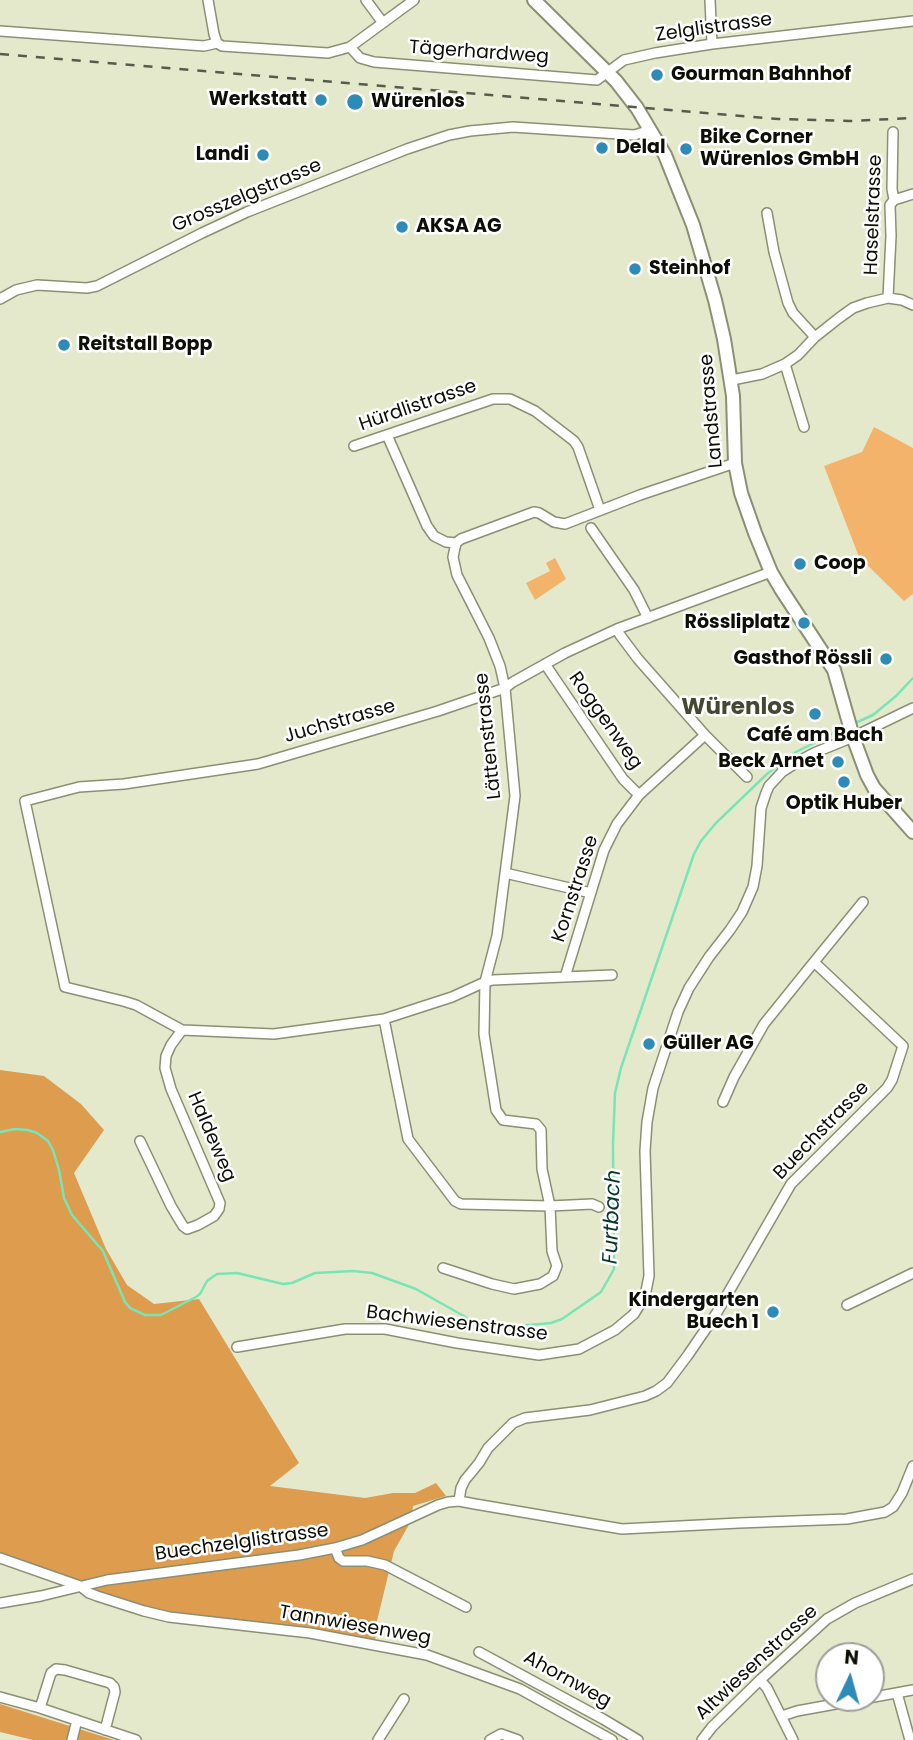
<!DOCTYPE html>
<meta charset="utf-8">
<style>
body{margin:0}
#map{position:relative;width:913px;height:1740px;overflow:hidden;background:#e4e9cc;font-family:Poppins,sans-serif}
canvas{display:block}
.north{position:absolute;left:815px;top:1642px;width:70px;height:70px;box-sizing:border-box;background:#fff;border:2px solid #9e9f9b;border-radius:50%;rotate:5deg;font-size:19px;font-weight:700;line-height:28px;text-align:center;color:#0d0f06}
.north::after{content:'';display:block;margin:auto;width:24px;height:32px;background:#2e8ab7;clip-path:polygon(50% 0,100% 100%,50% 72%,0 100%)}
</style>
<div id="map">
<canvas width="913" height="1740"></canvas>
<div class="north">N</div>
</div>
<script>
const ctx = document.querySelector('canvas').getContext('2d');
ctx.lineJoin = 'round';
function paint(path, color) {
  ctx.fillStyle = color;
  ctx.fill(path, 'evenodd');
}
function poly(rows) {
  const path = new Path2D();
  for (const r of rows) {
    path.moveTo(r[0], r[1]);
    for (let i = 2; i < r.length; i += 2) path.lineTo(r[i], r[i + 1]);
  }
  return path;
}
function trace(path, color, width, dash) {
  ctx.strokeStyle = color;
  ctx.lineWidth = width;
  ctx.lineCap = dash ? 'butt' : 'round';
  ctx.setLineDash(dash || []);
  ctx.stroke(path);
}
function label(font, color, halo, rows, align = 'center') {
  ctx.font = font + ' Poppins,sans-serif';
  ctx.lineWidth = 5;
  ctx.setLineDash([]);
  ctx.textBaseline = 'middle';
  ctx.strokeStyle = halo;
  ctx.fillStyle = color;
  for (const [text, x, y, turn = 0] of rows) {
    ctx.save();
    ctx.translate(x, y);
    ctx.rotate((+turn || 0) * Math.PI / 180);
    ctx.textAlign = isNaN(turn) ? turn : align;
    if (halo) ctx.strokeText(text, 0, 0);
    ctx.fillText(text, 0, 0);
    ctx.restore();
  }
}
paint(poly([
 [874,427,913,448,913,594,904,601,859,557,824,466,862,452],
 [555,558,566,579,535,600,526,583,550,571,546,563]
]), '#f4b36b');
paint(poly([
 [0,1070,44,1076,81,1104,104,1130,74,1173,106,1249,127,1285,154,1304,199,1299,299,1463,270,1486,365,1498,393,1493,415,1493,436,1483,446,1496,413,1506,411,1521,394,1551,376,1625,375,1645,169,1617,0,1558],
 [0,1704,114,1740,33,1740,0,1732]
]), '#de9c4f');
trace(poly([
 [853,724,873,715,896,696,913,678],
 [0,1132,15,1129,28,1130,37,1133,48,1141,53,1150,59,1170,64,1198,72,1215,103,1251,125,1302,130,1308,145,1315,161,1315,196,1297,200,1294,207,1281,217,1274,237,1273,283,1284,292,1283,315,1273,353,1271,372,1273,416,1289,485,1328,491,1329,503,1329,518,1326,551,1323,562,1319,601,1292,614,1269,613,1144,615,1093,621,1068,694,854,701,841,716,823,767,774,796,752,846,727]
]), '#79e5b5', 2.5);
const minor = poly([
 [208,0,214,34,217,43],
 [366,0,383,23],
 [710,0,712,44],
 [0,31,204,46,217,43],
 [217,43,222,46,328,53,350,47,414,0],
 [350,47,360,58,374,62,597,80,624,60,655,53,712,44,913,21],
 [894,200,913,194],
 [767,213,774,252,788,303,793,313,815,337],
 [888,298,891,236,890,205,894,200,892,189,893,132],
 [0,299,16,290,37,285,87,288,97,286,202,233,247,212,407,149,449,135,470,131,513,127,634,135,651,130],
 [785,364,804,427],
 [732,380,762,374,785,364,798,355,815,337,839,318,853,308,867,303,888,298,902,300,913,305],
 [387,435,427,526,434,536,446,542,456,543],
 [354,446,493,399,510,399,535,411,574,441,578,447,600,510],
 [735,463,640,495,565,524,554,522,539,513,534,512,461,539,456,543,453,557,457,575,489,638,500,666,505,688,515,796,497,936,485,982,452,997,384,1019,274,1034,182,1030,136,1005,123,1001,65,987,25,801,79,787,124,784,258,764,438,711,505,688,513,682,565,653,617,629,771,572],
 [591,528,634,590,648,618],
 [545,664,623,779,639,795],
 [705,735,747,777],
 [505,873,591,893],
 [863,902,814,962,903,1046],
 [565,977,604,850,617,824,639,795,705,735,638,659,620,635,617,629],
 [384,1019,408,1139,455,1201,461,1204,550,1206,592,1204,599,1207],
 [723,1102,734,1077,764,1024,814,962],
 [140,1141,171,1206,183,1226,187,1229,198,1225,214,1216,219,1209,220,1203,171,1089,165,1068,166,1056,171,1045,182,1030],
 [443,1268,492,1284,514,1289,540,1284,553,1276,557,1266,552,1251,550,1206,542,1169,541,1130,536,1124,503,1120,496,1110,484,1034,485,982,493,980,612,975],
 [847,1305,913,1273],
 [237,1347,345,1329,385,1329,457,1343,539,1355,579,1349,615,1330,634,1314,645,1296,649,1276,645,1151,647,1122,653,1088,678,1012,689,988,709,957,730,930,742,912,753,887,757,866,761,808,766,793,769,786,782,772,799,761,814,753,853,737,913,708],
 [459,1501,461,1488,465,1480,479,1463,488,1448,513,1423,525,1418,590,1410,645,1396,656,1391,667,1383,688,1355,716,1314,791,1184,887,1088,892,1080,903,1046],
 [335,1548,339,1558,343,1561,367,1561,385,1565,466,1607],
 [0,1558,80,1586,89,1593,97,1596,144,1611,169,1617,310,1633,427,1655,520,1689,612,1740],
 [0,1603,41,1596,107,1580,299,1555,335,1548,362,1540,438,1505,448,1502,459,1501,475,1504,622,1529,739,1523,847,1519,885,1512,893,1507,902,1493,913,1466],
 [479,1652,603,1719,638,1740],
 [760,1680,767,1688,793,1740],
 [897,1693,910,1740],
 [0,1697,40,1708,136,1740],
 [40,1708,51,1673,56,1669,65,1670,110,1683,114,1687,115,1692,105,1730],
 [782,1716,797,1711,913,1690],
 [72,1740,77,1720],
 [378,1740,404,1699],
 [490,1740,501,1734,518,1740],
 [702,1740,712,1727,760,1680,827,1619,855,1603,913,1579]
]);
const secondary = poly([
 [534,0,616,81,637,108,665,155,693,225,715,300,724,339,733,396,735,463,741,493,755,533,771,572,781,589,834,670,853,737,867,775,874,788,913,832]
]);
trace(minor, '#8b8f74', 12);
trace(secondary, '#8b8f74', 16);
trace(minor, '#fff', 9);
trace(secondary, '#fff', 12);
trace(poly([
 [0,54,778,119,850,121,913,118]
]), '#585b4b', 2.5, [9, 9]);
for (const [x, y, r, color] of [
 [657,75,7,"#2e8ab7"],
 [321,100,7,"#2e8ab7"],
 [355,102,9,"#2e8ab7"],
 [602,148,7,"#2e8ab7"],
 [686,149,7,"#2e8ab7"],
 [263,155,7,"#2e8ab7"],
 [402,227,7,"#2e8ab7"],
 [635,269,7,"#2e8ab7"],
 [64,345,7,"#2e8ab7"],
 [800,564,7,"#2e8ab7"],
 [804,623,7,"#2e8ab7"],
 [886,659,7,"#2e8ab7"],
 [815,714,7,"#2e8ab7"],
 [838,762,7,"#2e8ab7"],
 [844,782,7,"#2e8ab7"],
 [649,1044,7,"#2e8ab7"],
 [773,1312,7,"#2e8ab7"]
]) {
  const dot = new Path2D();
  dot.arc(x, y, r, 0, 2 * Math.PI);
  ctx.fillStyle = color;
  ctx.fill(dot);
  trace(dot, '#fff', 2.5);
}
label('19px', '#0d0f06', '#fff', [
 ["Zelglistrasse",714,28,-8],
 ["Tägerhardweg",479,53,4],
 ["Grosszelgstrasse",247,196,-23],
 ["Haselstrasse",874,215,-88],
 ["Hürdlistrasse",418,406,-19],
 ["Landstrasse",712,411,-95],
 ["Roggenweg",605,721,55],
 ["Juchstrasse",340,722,-16],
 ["Lättenstrasse",489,736,-96],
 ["Kornstrasse",576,889,-72],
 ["Buechstrasse",822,1131,-46],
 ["Haldeweg",211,1137,67],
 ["Bachwiesenstrasse",457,1324,7],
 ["Buechzelglistrasse",242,1543,-8],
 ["Tannwiesenweg",355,1626,10],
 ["Altwiesenstrasse",757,1663,-43],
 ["Ahornweg",567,1680,29]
]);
label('bold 19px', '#0d0f06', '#fff', [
 ["Gourman Bahnhof",671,75],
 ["Werkstatt",307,100,"right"],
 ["Würenlos",371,102],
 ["Bike Corner",700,138],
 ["Würenlos GmbH",700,160],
 ["Delal",616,148],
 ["Landi",249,155,"right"],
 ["AKSA AG",416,227],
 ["Steinhof",649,269],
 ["Reitstall Bopp",78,345],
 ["Coop",814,564],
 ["Rössliplatz",790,623,"right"],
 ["Gasthof Rössli",872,659,"right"],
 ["Café am Bach",815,736,"center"],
 ["Beck Arnet",824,762,"right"],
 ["Optik Huber",844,804,"center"],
 ["Güller AG",663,1044],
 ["Kindergarten",759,1301,"right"],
 ["Buech 1",759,1323,"right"]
], 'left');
label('italic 21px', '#073826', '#fff', [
 ["Furtbach",613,1217,-88]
]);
label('bold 23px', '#444830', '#fff', [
 ["Würenlos",738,708]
]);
</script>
